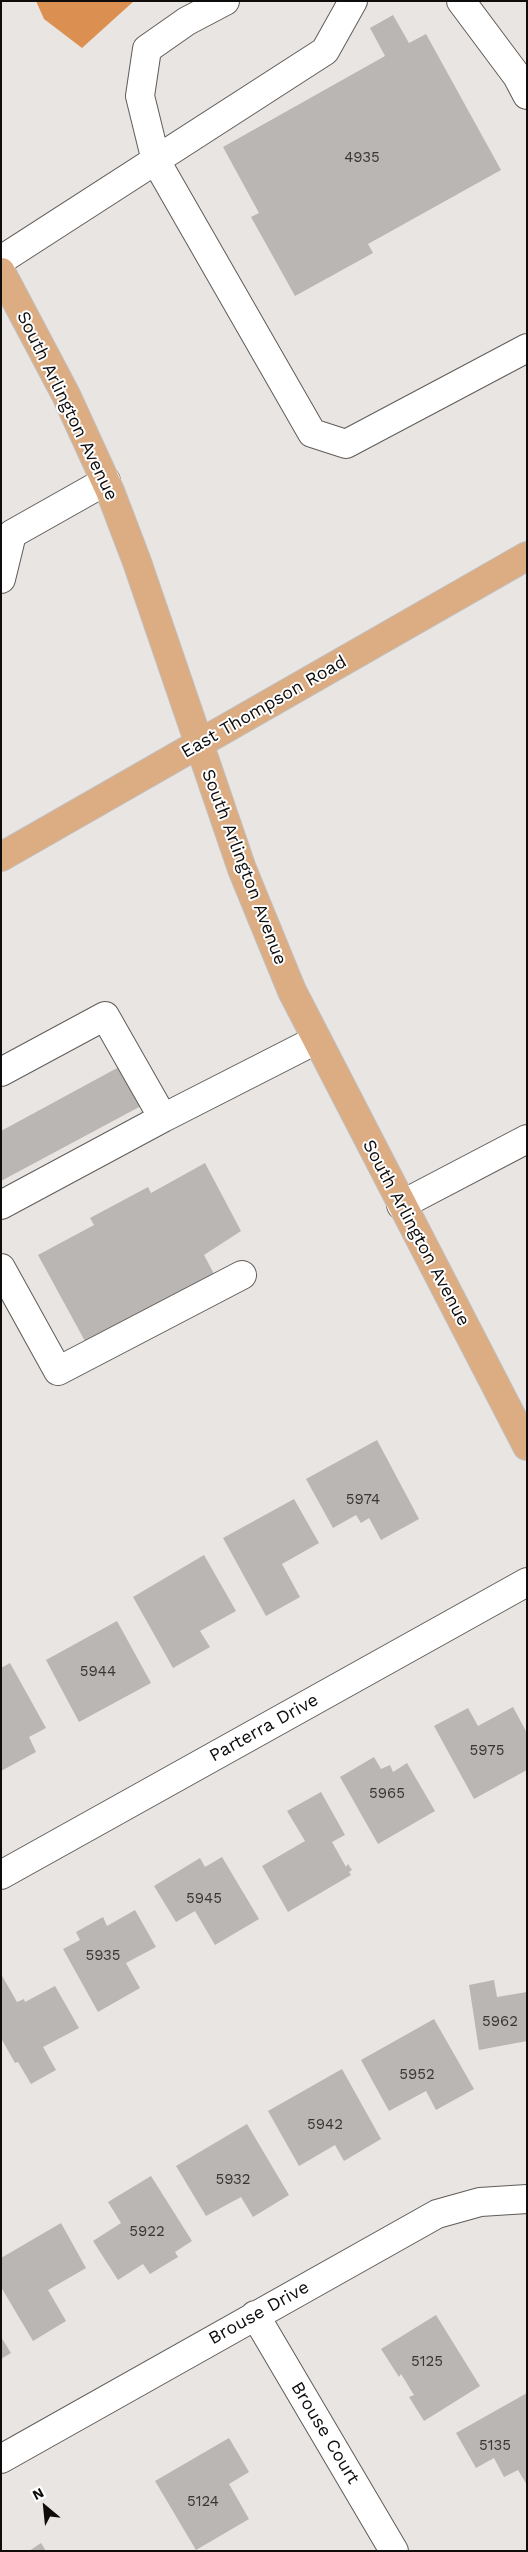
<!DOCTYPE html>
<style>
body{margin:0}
#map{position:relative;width:528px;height:2552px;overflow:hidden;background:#e9e5e2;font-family:"Work Sans",sans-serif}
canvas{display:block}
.frame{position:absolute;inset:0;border:2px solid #0e0d0c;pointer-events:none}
.north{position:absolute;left:20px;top:2482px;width:50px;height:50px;-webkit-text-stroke:4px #fff;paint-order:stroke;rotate:332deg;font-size:14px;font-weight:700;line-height:20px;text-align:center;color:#0e0d0c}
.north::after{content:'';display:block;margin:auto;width:18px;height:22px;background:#0e0d0c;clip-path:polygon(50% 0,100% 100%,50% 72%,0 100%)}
</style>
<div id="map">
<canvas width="528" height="2552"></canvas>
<div class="frame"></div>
<div class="north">N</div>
</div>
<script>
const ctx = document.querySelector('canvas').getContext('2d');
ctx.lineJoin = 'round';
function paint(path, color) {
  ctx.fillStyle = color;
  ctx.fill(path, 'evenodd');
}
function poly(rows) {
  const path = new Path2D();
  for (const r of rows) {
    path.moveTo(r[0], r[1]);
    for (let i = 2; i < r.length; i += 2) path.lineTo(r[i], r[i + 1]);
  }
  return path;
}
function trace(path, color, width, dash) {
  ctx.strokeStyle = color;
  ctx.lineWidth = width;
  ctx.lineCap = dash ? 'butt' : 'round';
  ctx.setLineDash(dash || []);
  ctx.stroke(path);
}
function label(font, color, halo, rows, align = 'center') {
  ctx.font = font + ' "Work Sans",sans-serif';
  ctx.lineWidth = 4;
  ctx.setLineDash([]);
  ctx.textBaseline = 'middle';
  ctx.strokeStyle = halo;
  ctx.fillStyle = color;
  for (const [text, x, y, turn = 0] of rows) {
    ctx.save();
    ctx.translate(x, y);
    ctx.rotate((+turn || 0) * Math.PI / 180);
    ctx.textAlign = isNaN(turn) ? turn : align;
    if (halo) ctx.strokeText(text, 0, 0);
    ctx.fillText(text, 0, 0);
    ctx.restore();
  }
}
paint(poly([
 [36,1,134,1,82,48,44,19]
]), '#db9052');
paint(poly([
 [393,15,409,43,426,34,501,170,368,244,373,253,295,296,251,217,259,213,223,147,385,56,370,28],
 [119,1067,141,1106,1,1181,1,1131],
 [205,1163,241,1231,204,1255,214,1274,86,1343,38,1255,94,1225,90,1218,148,1187,151,1193],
 [377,1440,419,1519,381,1540,369,1518,361,1523,356,1515,333,1528,306,1479],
 [294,1499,319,1543,282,1564,300,1597,266,1616,223,1538],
 [204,1555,236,1611,200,1631,210,1647,173,1668,133,1597],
 [117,1621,151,1683,79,1722,46,1660],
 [10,1663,46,1728,29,1737,36,1752,1,1771,1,1668],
 [513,1707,527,1733,527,1770,474,1799,434,1726,468,1708,478,1726],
 [374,1757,381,1769,390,1765,393,1772,407,1763,435,1811,378,1844,340,1777],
 [321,1792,345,1835,332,1842,346,1867,348,1864,352,1870,349,1872,351,1875,288,1912,262,1866,305,1841,287,1811],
 [222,1857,259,1919,215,1945,195,1911,176,1922,154,1886,200,1858,205,1867],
 [135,1910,156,1947,126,1963,140,1988,98,2012,63,1949,80,1940,76,1932,103,1917,107,1926],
 [1,1974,17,2002,24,1999,25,2002,55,1986,79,2028,43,2047,56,2070,31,2084,18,2062,15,2063,1,2038],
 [494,1980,497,1997,527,1992,527,2041,479,2050,469,1985],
 [434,2019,474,2089,436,2110,426,2091,389,2111,361,2060],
 [342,2069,381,2139,344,2161,335,2145,299,2166,268,2111],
 [247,2124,289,2195,253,2217,241,2197,206,2216,176,2166],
 [151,2176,192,2241,175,2252,178,2257,150,2274,143,2264,118,2280,93,2241,121,2223,108,2202],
 [61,2223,86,2268,48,2290,66,2321,33,2341,1,2287,1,2258],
 [436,2315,480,2386,424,2421,409,2397,414,2395,401,2374,399,2377,381,2349],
 [1,2337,11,2353,1,2359],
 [527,2393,527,2485,518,2470,504,2477,494,2458,476,2468,456,2433],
 [229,2438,249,2472,229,2484,249,2519,196,2550,155,2481],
 [41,2543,46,2551,29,2551]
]), '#bab6b3');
const minor = poly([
 [225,1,187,21,147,49,140,96,156,161,312,433,346,444,527,348],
 [461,1,517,76,527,95],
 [1,260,325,51,353,1],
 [1,579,12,534,106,481],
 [1,1072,105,1016,163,1118,316,1040],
 [1,1205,163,1118],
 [401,1205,527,1139],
 [1,1268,58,1371,242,1275],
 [1,1875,527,1582],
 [255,2315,394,2551],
 [1,2459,437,2214,480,2202,527,2199]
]);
const major = poly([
 [1,272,66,395,110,491,137,562,242,869,292,991,527,1446],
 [1,857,527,556]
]);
trace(minor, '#5f5c59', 30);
trace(major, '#c0c0c0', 30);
trace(minor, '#fff', 28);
trace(major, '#dcac82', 28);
label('15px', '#393736', null, [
 ["4935",362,158],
 ["5974",363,1500],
 ["5944",98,1672],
 ["5975",487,1751],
 ["5965",387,1794],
 ["5945",204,1899],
 ["5935",103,1956],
 ["5962",500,2022],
 ["5952",417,2075],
 ["5942",325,2125],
 ["5932",233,2180],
 ["5922",147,2232],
 ["5125",427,2362],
 ["5135",495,2446],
 ["5124",203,2502]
]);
label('18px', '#0e0d0c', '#fff', [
 ["South Arlington Avenue",67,406,64],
 ["East Thompson Road",264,707,-30],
 ["South Arlington Avenue",244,867,69],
 ["South Arlington Avenue",416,1233,62],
 ["Parterra Drive",264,1728,-29],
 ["Brouse Drive",259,2313,-29],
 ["Brouse Court",325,2433,59]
]);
</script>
